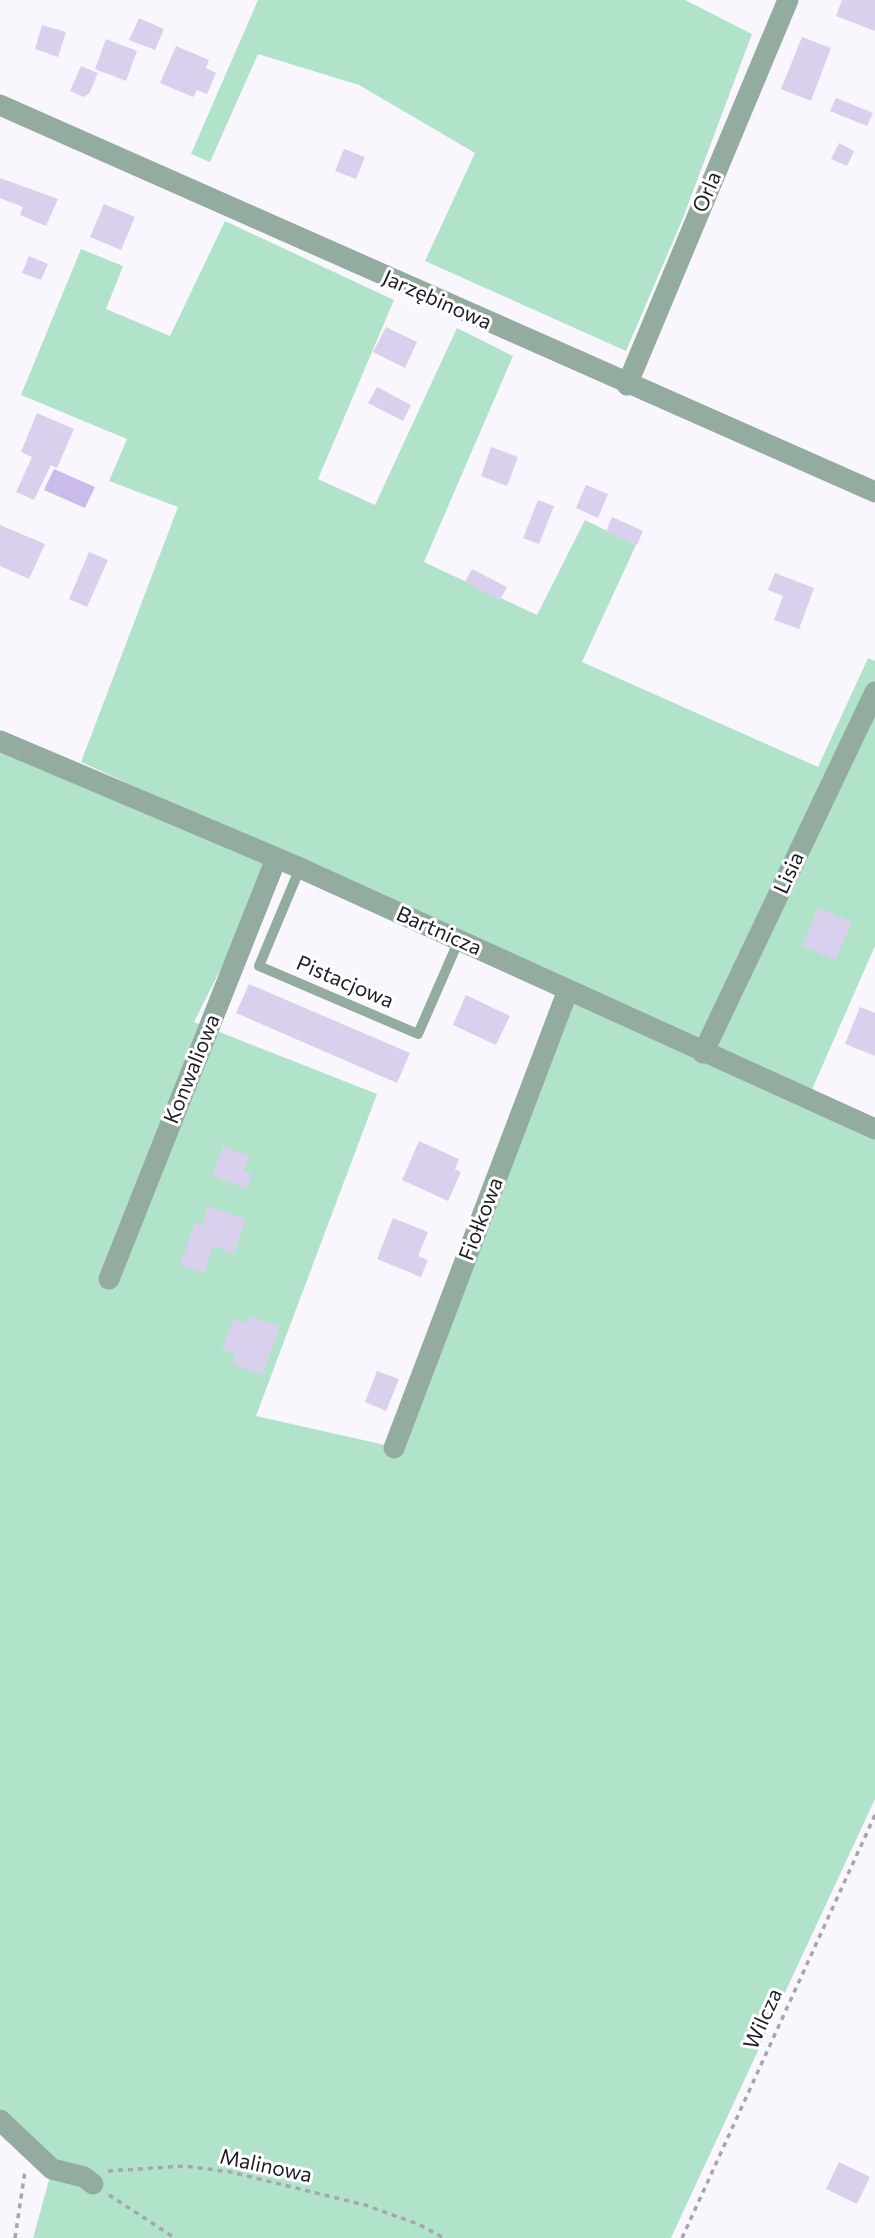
<!DOCTYPE html>
<meta charset="utf-8">
<style>
body{margin:0}
canvas{display:block;background:#f9f7fd}
</style>
<canvas width="875" height="2238"></canvas>
<script>
const ctx = document.querySelector('canvas').getContext('2d');
ctx.lineJoin = 'round';
function paint(path, color) {
  ctx.fillStyle = color;
  ctx.fill(path, 'evenodd');
}
function poly(rows) {
  const path = new Path2D();
  for (const r of rows) {
    path.moveTo(r[0], r[1]);
    for (let i = 2; i < r.length; i += 2) path.lineTo(r[i], r[i + 1]);
  }
  return path;
}
function trace(path, color, width, dash) {
  ctx.strokeStyle = color;
  ctx.lineWidth = width;
  ctx.lineCap = dash ? 'butt' : 'round';
  ctx.setLineDash(dash || []);
  ctx.stroke(path);
}
function label(font, color, halo, rows, align = 'center') {
  ctx.font = font + ' Commissioner,sans-serif';
  ctx.lineWidth = 6;
  ctx.setLineDash([]);
  ctx.textBaseline = 'middle';
  ctx.strokeStyle = halo;
  ctx.fillStyle = color;
  for (const [text, x, y, turn = 0] of rows) {
    ctx.save();
    ctx.translate(x, y);
    ctx.rotate((+turn || 0) * Math.PI / 180);
    ctx.textAlign = isNaN(turn) ? turn : align;
    if (halo) ctx.strokeText(text, 0, 0);
    ctx.fillText(text, 0, 0);
    ctx.restore();
  }
}
paint(poly([
 [258,0,685,0,752,34,683,218,626,351,425,261,475,153,359,85,258,54,210,162,191,154],
 [225,221,394,300,318,479,375,505,457,328,513,356,424,562,537,615,585,520,636,545,582,662,818,767,868,658,875,661,875,946,810,1094,81,762,178,507,109,481,127,439,21,395,81,249,123,266,106,309,170,336],
 [0,741,276,859,194,1022,377,1094,256,1416,394,1447,568,990,875,1137,875,1799,671,2238,33,2238,52,2169,0,2120]
]), '#b1e3cb');
paint(poly([
 [54,469,95,487,85,508,44,490]
]), '#cbbbeb');
paint(poly([
 [842,0,875,0,875,31,836,16],
 [139,18,164,29,155,50,129,40],
 [42,25,66,32,58,57,35,49],
 [802,37,831,48,811,101,781,89],
 [106,39,137,51,126,81,95,69],
 [176,46,209,60,206,68,216,73,207,94,197,90,193,97,160,83],
 [81,66,98,73,89,94,83,97,70,91],
 [836,98,873,113,867,126,830,111],
 [839,143,854,151,847,166,831,159],
 [344,149,365,157,356,179,335,171],
 [0,178,58,199,46,226,20,215,23,207,0,198],
 [104,204,135,217,121,250,90,237],
 [29,256,48,264,41,280,22,273],
 [386,327,417,342,405,368,373,352],
 [377,387,411,405,403,421,368,403],
 [37,413,74,429,57,468,51,465,34,500,16,492,32,457,21,452],
 [491,447,518,457,507,486,481,476],
 [586,485,608,494,598,518,576,508],
 [538,500,554,506,539,544,523,538],
 [612,517,643,531,637,545,606,532],
 [0,525,45,544,29,579,0,566],
 [89,552,108,560,87,607,69,599],
 [472,569,507,587,500,600,465,582],
 [775,573,814,588,799,629,774,620,783,596,768,590],
 [818,908,852,922,836,960,802,946],
 [249,984,410,1053,397,1083,236,1013],
 [466,995,510,1016,496,1045,453,1025],
 [860,1007,875,1013,875,1056,845,1044],
 [419,1141,459,1159,455,1169,461,1172,448,1201,402,1180],
 [223,1146,249,1156,244,1170,252,1174,246,1189,212,1175],
 [208,1206,246,1219,234,1254,213,1246,204,1273,180,1265,195,1222,202,1225],
 [393,1218,428,1232,418,1256,428,1260,421,1277,377,1259],
 [250,1316,280,1327,262,1375,232,1364,236,1354,222,1349,233,1319,247,1324],
 [377,1371,399,1379,386,1411,365,1402],
 [839,2162,870,2177,857,2204,826,2189]
]), '#d8d0ec');
trace(poly([
 [108,2171,185,2166,231,2172,365,2205,418,2224,444,2238],
 [109,2195,175,2238],
 [15,2238,25,2171],
 [682,2238,875,1815]
]), '#a7a5ad', 3.5, [5, 5]);
trace(poly([
 [300,868,259,966,418,1034,459,940]
]), '#94aba0', 10);
trace(poly([
 [0,105,875,492],
 [627,385,788,0],
 [0,741,300,868,875,1129],
 [703,1053,875,692],
 [109,1279,276,859],
 [394,1448,568,990],
 [0,2120,52,2169,84,2177,93,2184]
]), '#94aba0', 21);
label('21px', '#1f1c26', '#fff', [
 ["Orla",707,192,-67],
 ["Jarzębinowa",437,300,24],
 ["Lisia",789,873,-65],
 ["Bartnicza",439,931,24],
 ["Pistacjowa",345,982,23],
 ["Konwaliowa",192,1069,-68],
 ["Fiołkowa",481,1219,-69],
 ["Wilcza",763,2019,-66],
 ["Malinowa",266,2166,12]
]);
</script>
